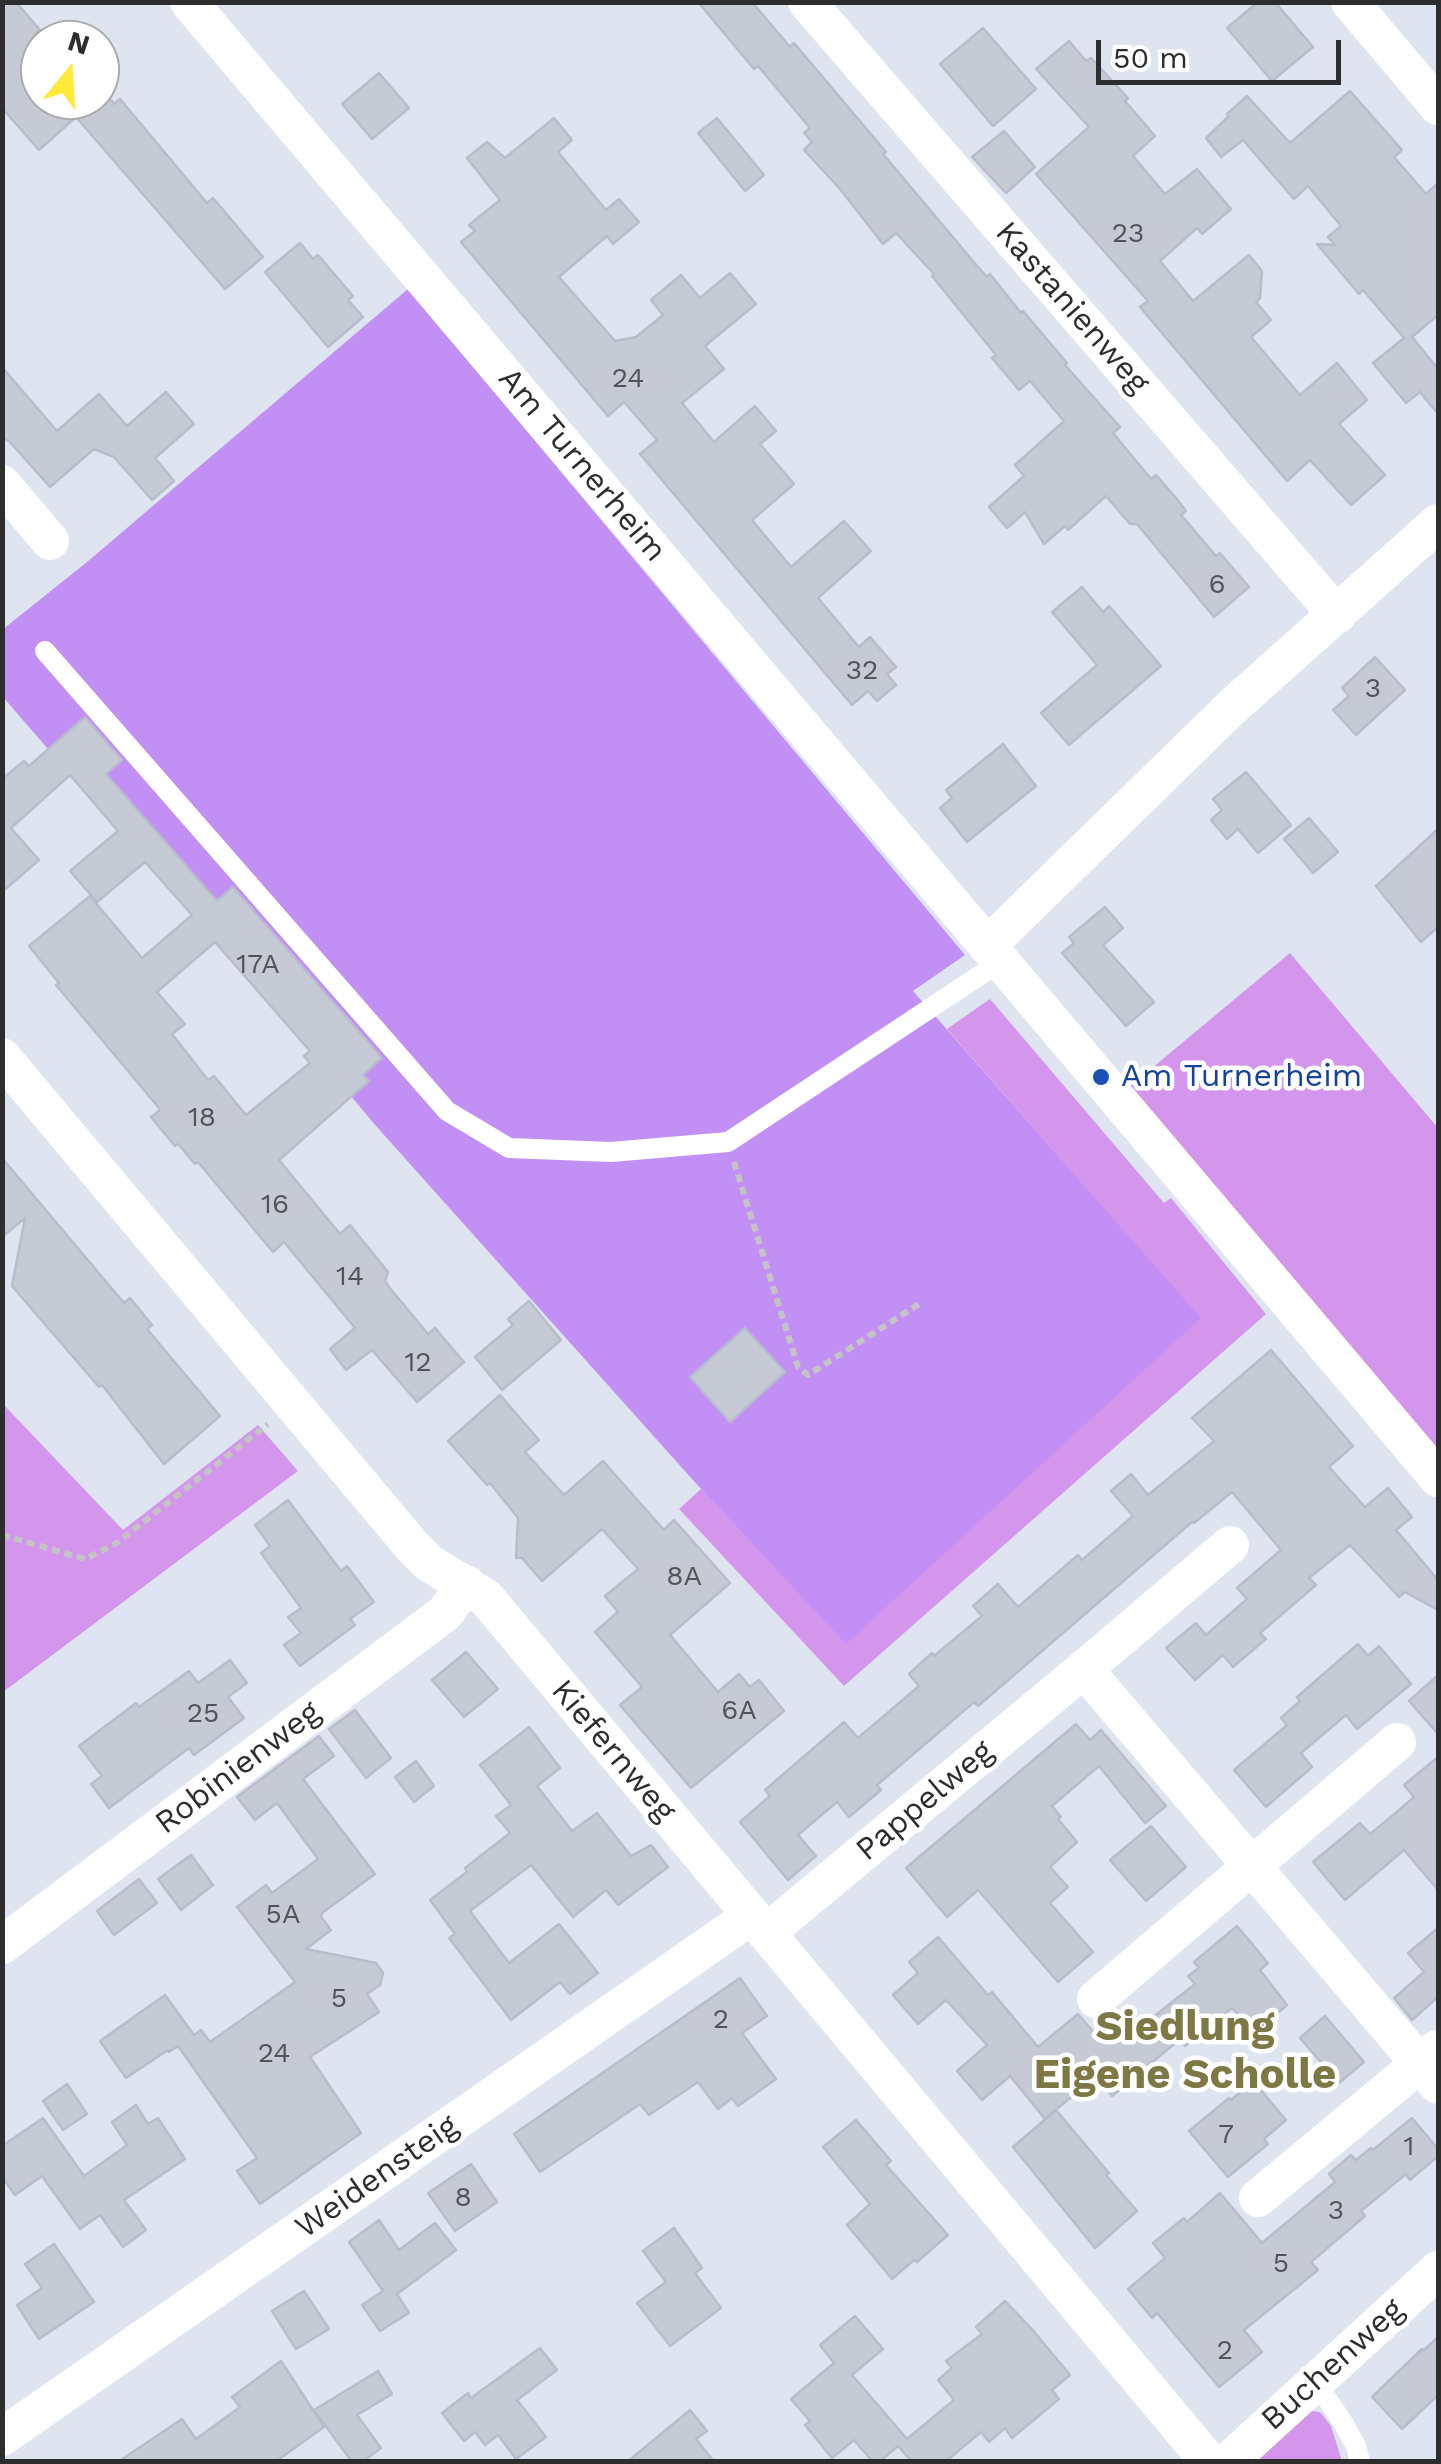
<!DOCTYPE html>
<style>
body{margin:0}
#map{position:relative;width:1441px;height:2464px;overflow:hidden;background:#dee4f0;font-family:"Work Sans",sans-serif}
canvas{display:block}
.frame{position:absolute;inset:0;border:5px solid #2d2d2d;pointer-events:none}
.north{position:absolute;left:20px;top:20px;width:100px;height:100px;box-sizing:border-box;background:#fff;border:2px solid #ababab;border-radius:50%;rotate:18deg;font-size:28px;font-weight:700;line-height:40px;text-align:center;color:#2d2d2d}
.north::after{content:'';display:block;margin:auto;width:35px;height:45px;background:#ffe93b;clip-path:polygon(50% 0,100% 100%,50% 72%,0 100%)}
.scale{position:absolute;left:1096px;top:40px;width:245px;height:45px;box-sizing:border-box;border:5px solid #2d2d2d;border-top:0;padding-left:12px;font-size:30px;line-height:35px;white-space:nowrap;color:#2d2d2d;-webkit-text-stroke:8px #fff;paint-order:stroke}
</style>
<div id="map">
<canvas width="1441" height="2464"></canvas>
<div class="frame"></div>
<div class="north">N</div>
<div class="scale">50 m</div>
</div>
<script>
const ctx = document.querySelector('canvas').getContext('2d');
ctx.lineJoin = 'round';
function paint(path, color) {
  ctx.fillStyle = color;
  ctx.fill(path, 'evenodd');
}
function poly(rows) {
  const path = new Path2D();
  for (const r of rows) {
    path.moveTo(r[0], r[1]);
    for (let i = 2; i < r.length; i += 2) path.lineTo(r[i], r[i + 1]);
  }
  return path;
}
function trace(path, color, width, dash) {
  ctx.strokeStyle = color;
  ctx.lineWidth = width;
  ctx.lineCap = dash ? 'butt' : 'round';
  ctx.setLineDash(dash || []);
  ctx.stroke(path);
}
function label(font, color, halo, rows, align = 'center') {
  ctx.font = font + ' "Work Sans",sans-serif';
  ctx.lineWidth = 9;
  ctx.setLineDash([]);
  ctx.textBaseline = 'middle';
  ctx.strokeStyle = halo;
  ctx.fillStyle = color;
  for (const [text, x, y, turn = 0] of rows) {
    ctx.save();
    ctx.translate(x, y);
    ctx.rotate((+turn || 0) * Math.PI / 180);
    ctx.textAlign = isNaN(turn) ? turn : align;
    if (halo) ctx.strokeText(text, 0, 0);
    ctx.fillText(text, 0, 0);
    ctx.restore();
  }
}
paint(poly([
 [1290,953,1438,1128,1438,1451,1128,1088],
 [990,999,1164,1203,1171,1198,1266,1314,844,1686,679,1509,701,1489,846,1643,1200,1318,947,1029],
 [3,1404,123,1530,258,1425,298,1471,3,1692],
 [1314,2411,1321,2413,1331,2426,1342,2461,1256,2462,1306,2413]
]), '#d495ec');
paint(poly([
 [408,289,965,955,913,991,1201,1318,846,1644,701,1489,376,1126,329,1070,321,1076,304,1056,309,1051,3,697,2,630,87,562]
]), '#c28ff4');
const building = poly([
 [2,2,16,2,40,30,35,34,40,40,40,100,111,100,114,104,120,99,207,203,213,198,263,257,225,289,76,117,39,150,2,108,2,2],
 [698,2,752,2,790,47,794,43,886,152,883,154,978,267,987,277,990,274,1021,313,1023,311,1067,363,1065,365,1120,427,1113,433,1151,479,1156,475,1176,498,1186,511,1181,515,1216,556,1220,553,1249,587,1214,617,1137,524,1130,524,1106,496,1068,530,1065,526,1044,544,1025,512,1007,528,989,507,1024,476,1015,465,1064,421,1030,381,1019,390,992,358,996,355,932,276,934,274,896,233,883,244,840,189,804,150,812,142,804,133,810,128,758,66,754,69,698,2],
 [1258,2,1275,2,1313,47,1272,81,1227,28,1258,2],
 [983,28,1036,89,993,126,940,64,983,28],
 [1069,41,1086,61,1091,58,1128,98,1125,101,1155,136,1133,156,1165,194,1197,169,1231,209,1202,234,1197,228,1160,261,1193,301,1249,255,1262,271,1260,298,1256,302,1271,320,1251,337,1300,395,1337,363,1367,400,1339,424,1385,475,1351,505,1310,460,1287,481,1140,307,1148,301,1036,174,1089,127,1036,69,1069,41],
 [379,73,409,108,372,139,342,104,379,73],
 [1350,91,1402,150,1394,157,1426,194,1438,183,1438,315,1412,337,1438,369,1438,414,1420,392,1406,403,1373,363,1404,338,1363,290,1359,294,1317,244,1335,245,1328,237,1341,226,1308,186,1294,199,1243,140,1221,157,1206,138,1229,116,1227,114,1247,96,1290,143,1350,91],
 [554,118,572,140,558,152,606,210,619,199,639,222,613,244,607,236,559,277,615,341,636,337,663,315,651,300,681,275,700,298,730,273,756,304,705,346,724,369,682,403,714,442,755,406,776,431,760,444,794,484,752,520,791,567,844,521,871,551,818,598,859,647,870,637,896,667,887,674,896,685,877,701,868,691,852,705,640,454,657,440,624,402,608,416,461,242,475,231,469,225,500,200,467,158,487,142,505,158,554,118],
 [717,118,764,175,745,191,698,133,717,118],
 [1004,131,1035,167,1006,193,972,157,1004,131],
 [300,243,313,259,318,255,353,296,348,300,363,317,328,347,265,272,300,243],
 [2,367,57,431,99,394,127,426,166,392,194,424,155,458,174,481,152,500,114,457,94,449,50,487,9,441,2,438,2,367],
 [1082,587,1103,612,1109,606,1161,666,1069,745,1041,713,1097,665,1052,612,1082,587],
 [1375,657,1405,690,1356,735,1333,710,1349,696,1342,688,1375,657],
 [85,717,122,760,106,774,217,901,233,887,382,1058,363,1075,369,1081,279,1160,340,1234,350,1225,388,1272,385,1281,389,1287,428,1334,435,1328,464,1362,417,1402,372,1350,346,1370,330,1349,355,1328,284,1242,273,1252,198,1162,195,1164,178,1144,175,1146,151,1117,159,1111,159,1108,56,985,59,983,29,946,90,896,142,958,192,915,145,862,97,902,70,871,118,831,70,775,11,828,39,860,2,892,2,779,24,761,29,766,85,717],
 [215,942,310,1051,304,1056,310,1063,246,1115,214,1076,208,1080,172,1034,185,1024,157,992,215,942],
 [1003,744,1036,786,967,842,940,808,952,798,946,790,1003,744],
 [1246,772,1291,825,1258,853,1238,829,1227,839,1211,820,1222,810,1213,799,1246,772],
 [1309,818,1338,852,1313,873,1284,839,1309,818],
 [1438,829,1438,927,1421,942,1376,886,1438,829],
 [1105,907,1123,928,1103,945,1154,1002,1126,1026,1062,953,1074,943,1069,937,1105,907],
 [2,1158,124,1303,130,1298,152,1325,147,1329,220,1416,164,1464,102,1385,99,1387,12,1286,25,1218,2,1237,2,1158],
 [529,1301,561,1340,502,1390,475,1357,513,1325,508,1319,529,1301],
 [745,1328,785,1372,730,1422,690,1377,745,1328],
 [1271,1350,1353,1446,1329,1467,1365,1507,1388,1488,1412,1517,1396,1530,1438,1580,1438,1610,1405,1592,1399,1597,1350,1545,1309,1578,1316,1585,1260,1633,1266,1639,1233,1667,1223,1655,1195,1680,1166,1648,1196,1623,1206,1635,1247,1599,1237,1588,1281,1550,1232,1492,1194,1523,1192,1522,978,1706,974,1702,924,1745,877,1785,881,1790,849,1817,837,1802,798,1835,816,1856,788,1880,740,1822,770,1796,765,1790,844,1722,858,1738,919,1686,909,1674,932,1653,934,1656,982,1616,973,1606,998,1584,1018,1607,1078,1555,1082,1560,1133,1516,1111,1491,1131,1474,1148,1495,1214,1441,1192,1418,1271,1350],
 [500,1395,539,1440,525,1452,564,1495,603,1461,664,1530,674,1520,730,1583,670,1635,718,1692,739,1674,750,1687,759,1680,784,1711,691,1788,620,1705,642,1687,595,1632,618,1612,605,1596,638,1569,602,1529,542,1581,522,1558,516,1558,518,1518,490,1483,487,1485,448,1441,500,1395],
 [288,1500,341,1571,347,1566,374,1602,350,1619,355,1625,300,1666,284,1645,301,1633,288,1617,301,1608,261,1553,270,1546,255,1525,288,1500],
 [1358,1644,1368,1656,1379,1646,1411,1684,1357,1729,1346,1715,1301,1753,1312,1767,1266,1807,1234,1770,1287,1725,1281,1718,1300,1701,1297,1697,1358,1644],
 [466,1652,498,1689,464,1717,432,1680,466,1652],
 [230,1660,247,1683,228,1697,244,1718,194,1755,189,1748,109,1808,91,1784,102,1776,79,1746,136,1703,139,1707,189,1671,198,1683,230,1660],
 [1438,1675,1438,1734,1409,1701,1438,1675],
 [355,1710,391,1758,366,1778,329,1729,355,1710],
 [1076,1724,1090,1740,1101,1730,1166,1806,1145,1823,1099,1766,1052,1806,1061,1817,1058,1819,1077,1842,1050,1867,1068,1887,1050,1903,1093,1952,1058,1982,978,1890,947,1917,906,1868,1076,1724],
 [529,1727,560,1768,537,1786,572,1831,597,1813,631,1856,651,1845,668,1867,618,1905,606,1890,573,1917,531,1865,470,1911,509,1963,559,1924,598,1973,570,1994,560,1982,511,2020,449,1938,455,1934,430,1900,467,1872,465,1868,510,1833,496,1816,511,1805,480,1765,529,1727],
 [319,1736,334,1756,303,1779,375,1874,322,1913,321,1917,331,1930,306,1949,376,1963,383,1973,380,1985,367,1994,379,2012,310,2057,361,2133,260,2204,237,2171,257,2158,178,2046,169,2052,168,2050,126,2078,100,2041,165,1995,194,2035,201,2030,210,2042,295,1982,237,1907,266,1885,272,1893,318,1859,277,1803,255,1820,237,1797,319,1736],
 [1438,1757,1438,1890,1404,1850,1345,1900,1313,1862,1360,1823,1370,1834,1392,1816,1414,1797,1404,1785,1438,1757],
 [416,1761,434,1786,414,1802,395,1777,416,1761],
 [1151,1826,1186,1867,1146,1901,1110,1860,1151,1826],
 [191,1855,213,1885,181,1910,158,1879,191,1855],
 [139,1879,157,1903,114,1935,97,1911,139,1879],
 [1237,1926,1268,1963,1260,1970,1287,2005,1254,2033,1232,2008,1185,2046,1180,2039,1112,2096,1095,2077,1045,2119,1010,2076,982,2100,957,2071,987,2045,946,2000,918,2024,893,1995,918,1973,909,1962,938,1937,988,1995,992,1992,1038,2047,1078,2014,1101,2041,1133,2014,1143,2025,1195,1984,1188,1976,1199,1968,1194,1962,1237,1926],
 [1438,1928,1438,1997,1412,2020,1394,1998,1424,1972,1408,1953,1438,1928],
 [740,1978,767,2016,742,2033,776,2079,738,2106,732,2098,718,2109,698,2082,649,2115,640,2104,540,2172,514,2134,740,1978],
 [1325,2016,1364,2062,1339,2083,1300,2038,1325,2016],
 [1253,2081,1286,2120,1264,2139,1268,2144,1228,2177,1189,2131,1229,2098,1231,2100,1253,2081],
 [67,2084,87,2114,63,2130,43,2101,67,2084],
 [136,2105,148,2124,158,2118,185,2159,124,2200,146,2230,123,2247,100,2215,80,2229,42,2176,15,2195,2,2177,2,2146,43,2118,84,2176,127,2145,112,2122,136,2105],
 [1056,2110,1109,2173,1106,2175,1137,2211,1095,2248,1013,2147,1056,2110],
 [1412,2118,1438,2149,1438,2156,1410,2180,1406,2174,1361,2211,1365,2216,1311,2262,1318,2270,1244,2330,1262,2352,1219,2387,1157,2313,1152,2318,1128,2289,1165,2258,1153,2243,1184,2218,1187,2222,1220,2193,1262,2243,1335,2182,1329,2174,1351,2155,1356,2160,1371,2148,1373,2150,1412,2118],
 [856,2120,891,2161,886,2165,948,2235,917,2262,914,2260,892,2279,847,2225,870,2204,823,2147,856,2120],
 [471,2164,497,2202,455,2231,428,2193,471,2164],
 [379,2220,399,2250,435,2223,456,2250,397,2294,409,2313,380,2331,362,2305,383,2291,349,2242,379,2220],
 [674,2228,702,2268,695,2273,721,2308,670,2346,637,2303,666,2282,643,2251,674,2228],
 [54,2244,94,2302,39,2339,17,2305,42,2288,25,2264,54,2244],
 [304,2291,329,2329,296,2349,272,2311,304,2291],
 [1005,2301,1031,2328,1070,2375,1052,2390,1059,2399,1012,2438,1005,2428,989,2442,981,2432,945,2462,912,2462,898,2446,879,2462,873,2462,854,2440,832,2458,805,2425,810,2421,791,2399,834,2363,820,2345,855,2316,883,2349,852,2375,907,2439,954,2400,938,2380,952,2368,946,2361,982,2334,976,2327,1005,2301],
 [1438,2337,1438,2395,1402,2429,1372,2397,1422,2349,1423,2351,1438,2337],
 [540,2348,557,2370,517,2400,546,2437,516,2459,498,2435,485,2445,475,2432,464,2441,442,2413,468,2393,471,2398,540,2348],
 [281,2361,324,2427,275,2462,118,2462,182,2419,196,2439,240,2407,232,2397,281,2361],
 [378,2371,392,2394,357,2415,381,2448,362,2462,352,2462,314,2410,378,2371],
 [690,2410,707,2431,696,2439,714,2462,627,2462,690,2410]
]);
paint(building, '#c6cad5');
trace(building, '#b7bdcc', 2.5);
trace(poly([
 [734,1162,798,1367,808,1375,922,1302],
 [2,1535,85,1559,117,1543,268,1424]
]), '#c4c4c4', 6, [8, 5]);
trace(poly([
 [45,651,447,1111,509,1148,611,1152,728,1142,1000,962],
 [1315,2381,1344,2424,1356,2446,1360,2462]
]), '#fff', 20);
trace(poly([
 [189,2,1438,1478],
 [807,2,1337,615],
 [1350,2,1438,106],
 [2,484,50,541],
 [987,946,1232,707,1438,523],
 [2,1057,412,1546,429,1563,486,1598,1209,2462],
 [1084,1669,1230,1545],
 [766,1933,1084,1669,1438,2085],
 [2,1945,445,1613,466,1584],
 [1096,1999,1397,1742],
 [1258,2198,1437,2049],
 [2,2437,751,1916],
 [1228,2462,1438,2270]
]), '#fff', 38);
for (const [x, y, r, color] of [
 [1101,1077,10,"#1a4fb4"]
]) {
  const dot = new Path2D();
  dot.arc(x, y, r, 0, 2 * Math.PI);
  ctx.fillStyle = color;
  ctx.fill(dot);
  trace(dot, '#fff', 4);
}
label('28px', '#535457', null, [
 ["23",1128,234],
 ["24",628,379],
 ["6",1217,585],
 ["32",862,671],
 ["3",1373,689],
 ["17A",258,965],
 ["18",202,1118],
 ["16",275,1205],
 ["14",350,1277],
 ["12",418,1363],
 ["8A",684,1577],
 ["6A",739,1711],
 ["25",203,1714],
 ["5A",283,1915],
 ["5",339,1999],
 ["2",721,2020],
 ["24",274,2054],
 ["7",1226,2135],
 ["1",1409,2147],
 ["8",463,2198],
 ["3",1336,2211],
 ["5",1281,2264],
 ["2",1225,2351]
]);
label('32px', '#2d2d2d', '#fff', [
 ["Kastanienweg",1072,308,49],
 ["Am Turnerheim",582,465,50],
 ["Kiefernweg",613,1751,50],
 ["Robinienweg",238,1768,-37],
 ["Pappelweg",925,1801,-40],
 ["Weidensteig",377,2177,-35],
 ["Buchenweg",1333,2365,-42]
]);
label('32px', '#164399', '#fff', [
 ["Am Turnerheim",1121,1077]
], 'left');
label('bold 42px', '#7d7844', '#fff', [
 ["Siedlung",1185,2028],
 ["Eigene Scholle",1185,2076]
]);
</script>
